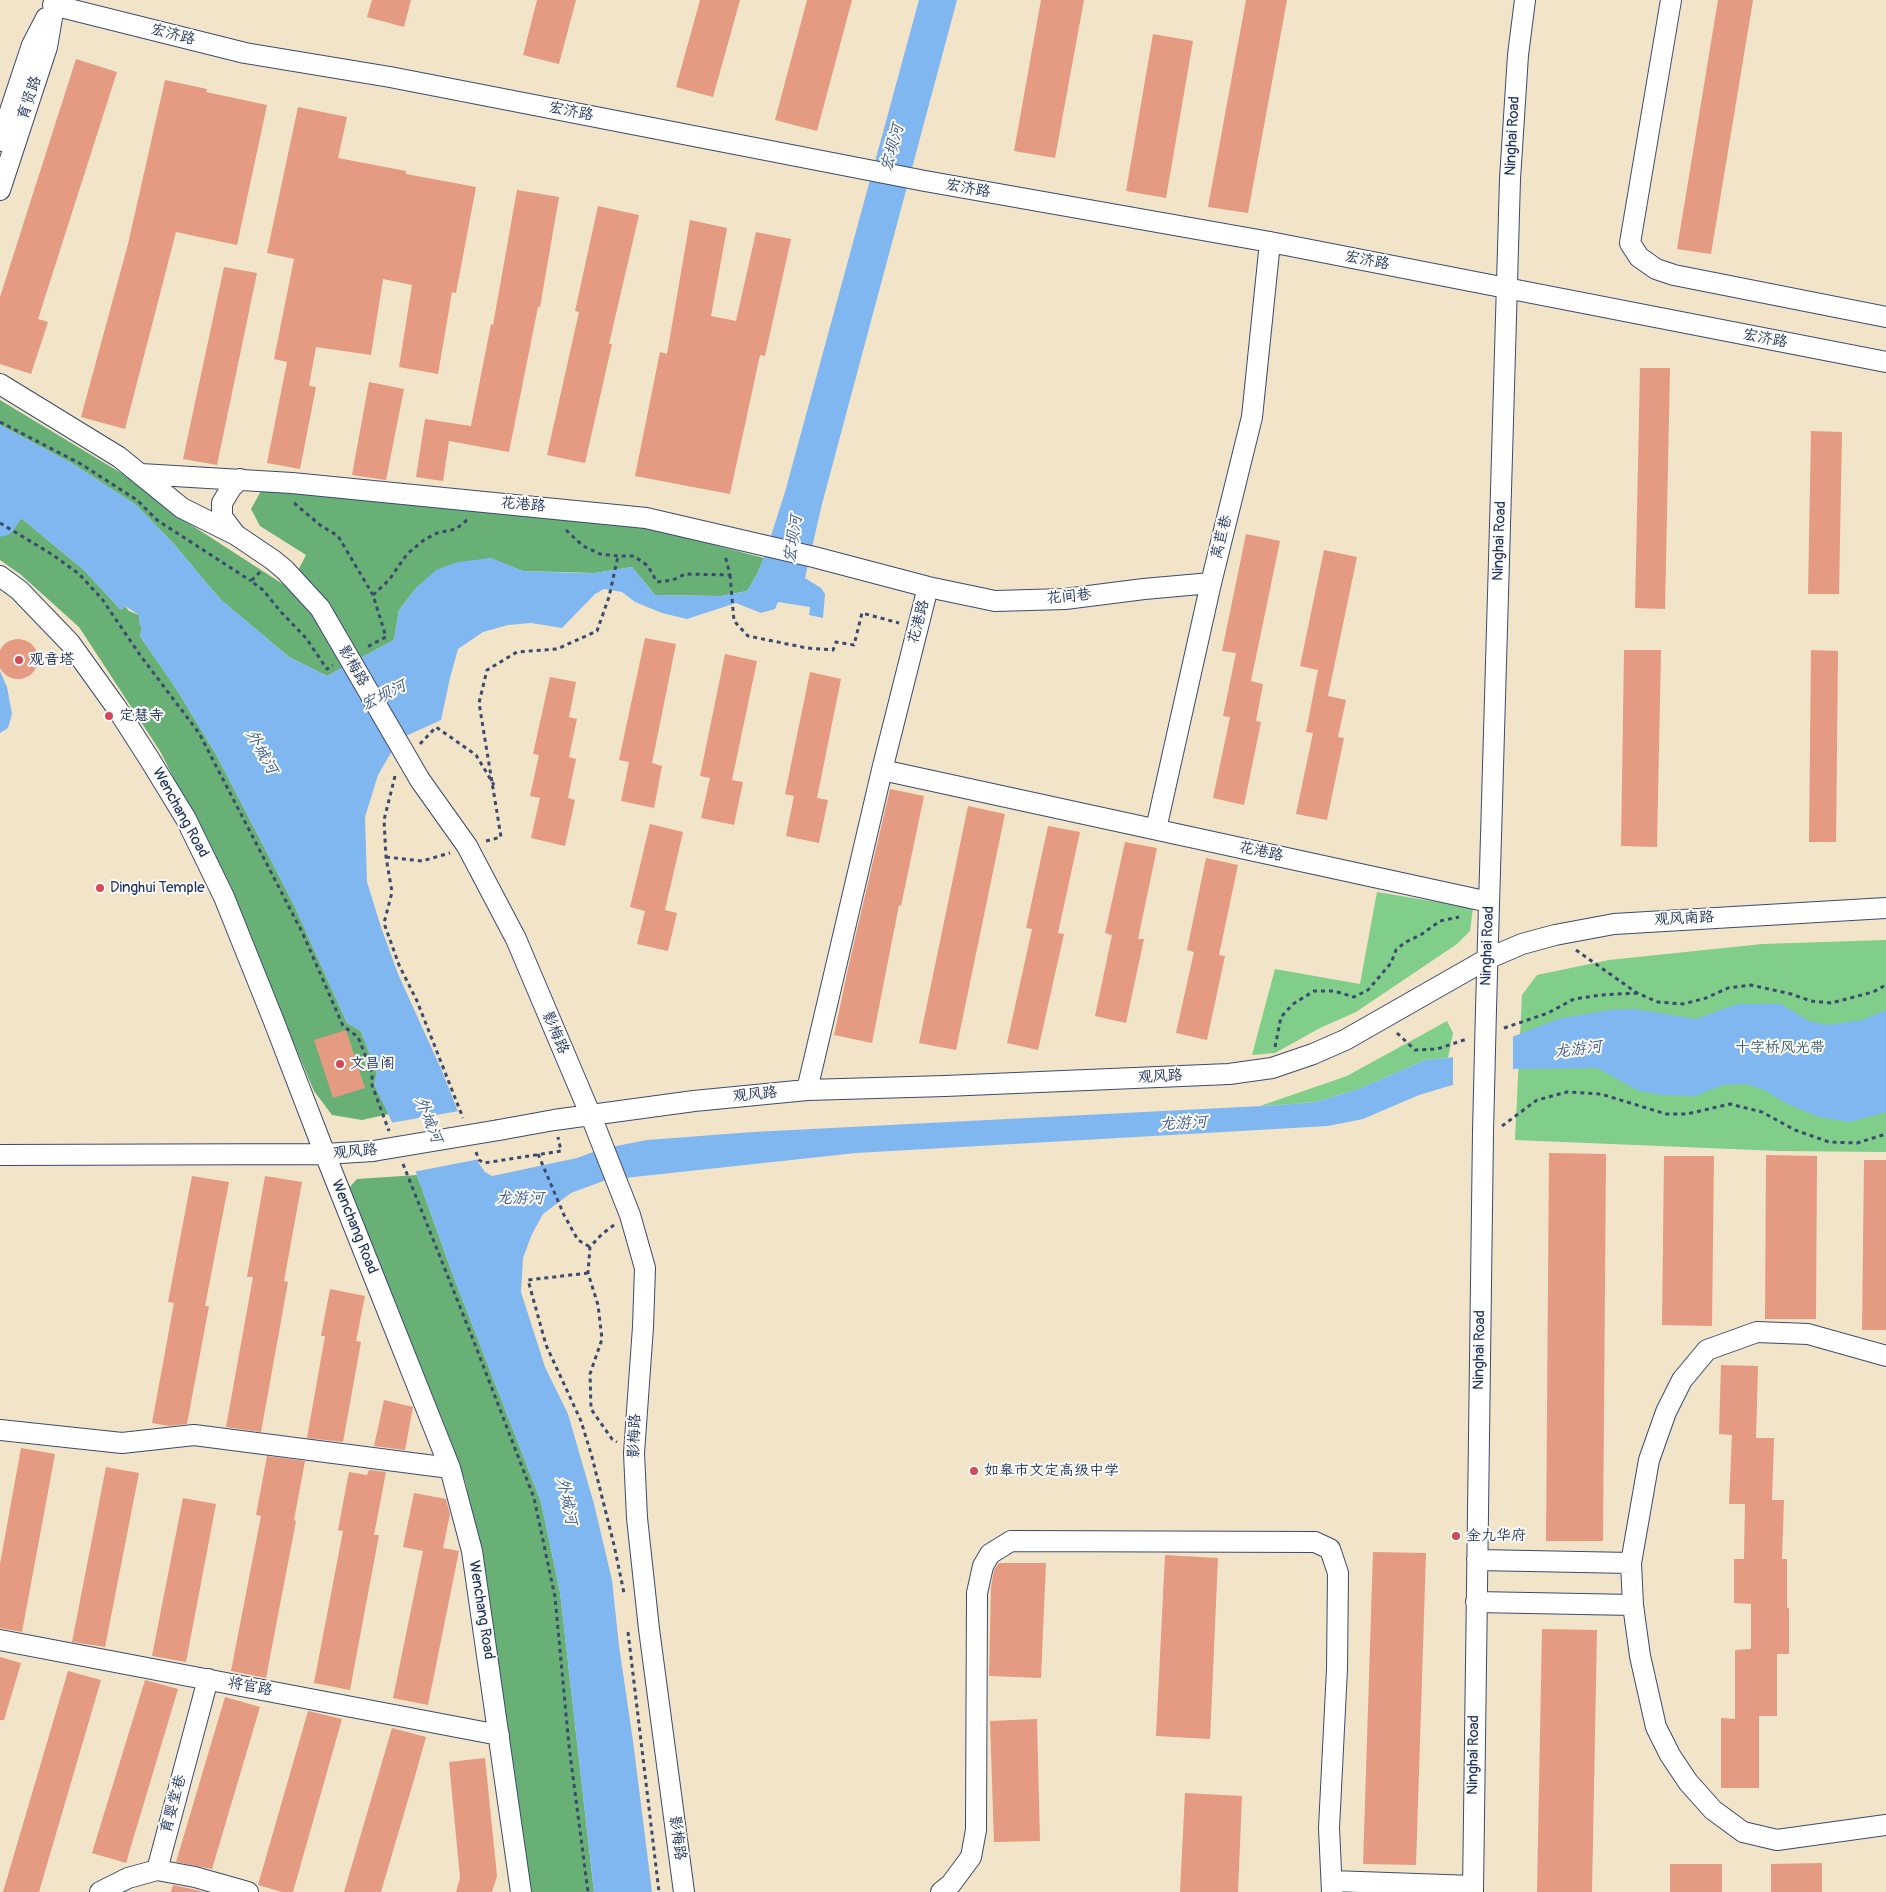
<!DOCTYPE html>
<meta charset="utf-8">
<style>
body{margin:0}
canvas{display:block;background:#f1e4c8}
</style>
<canvas width="1886" height="1892"></canvas>
<script>
const ctx = document.querySelector('canvas').getContext('2d');
ctx.lineJoin = 'round';
function paint(path, color) {
  ctx.fillStyle = color;
  ctx.fill(path, 'evenodd');
}
function poly(rows) {
  const path = new Path2D();
  for (const r of rows) {
    if (r.length === 3) {
      path.moveTo(r[0] + r[2], r[1]);
      path.arc(r[0], r[1], r[2], 0, 2 * Math.PI);
      continue;
    }
    path.moveTo(r[0], r[1]);
    for (let i = 2; i < r.length; i += 2) path.lineTo(r[i], r[i + 1]);
  }
  return path;
}
function trace(path, color, width, dash) {
  ctx.strokeStyle = color;
  ctx.lineWidth = width;
  ctx.lineCap = dash ? 'butt' : 'round';
  ctx.setLineDash(dash || []);
  ctx.stroke(path);
}
function label(font, color, halo, rows, align = 'center') {
  ctx.font = font + ' Pangolin,"LXGW WenKai TC",sans-serif';
  ctx.lineWidth = 4;
  ctx.setLineDash([]);
  ctx.textBaseline = 'middle';
  ctx.strokeStyle = halo;
  ctx.fillStyle = color;
  for (const [text, x, y, turn = 0] of rows) {
    ctx.save();
    ctx.translate(x, y);
    ctx.rotate((+turn || 0) * Math.PI / 180);
    ctx.textAlign = isNaN(turn) ? turn : align;
    if (halo) ctx.strokeText(text, 0, 0);
    ctx.fillText(text, 0, 0);
    ctx.restore();
  }
}
paint(poly([
 [1377,892,1473,908,1470,931,1457,944,1356,1012,1320,1028,1275,1053,1252,1055,1275,969,1360,984],
 [1886,940,1886,1152,1780,1151,1515,1140,1522,995,1537,975,1609,960,1762,944],
 [1447,1021,1453,1033,1448,1058,1425,1060,1359,1089,1315,1102,1281,1105,1260,1106,1347,1076]
]), '#81cd8a');
paint(poly([
 [0,400,141,485,165,508,289,588,306,555,260,526,251,509,261,491,304,491,653,529,764,558,756,576,747,591,721,596,655,595,632,567,595,573,523,571,490,558,417,587,399,610,394,640,327,676,289,657,220,599,173,543,136,505,73,464,0,425],
 [15,513,84,570,121,610,125,606,129,611,139,615,140,625,142,629,140,636,177,690,217,756,295,907,347,1023,361,1031,377,1074,374,1084,389,1114,362,1120,332,1115,314,1091,221,872,160,751,79,627,20,574,0,560,0,516],
 [417,1175,451,1270,541,1502,560,1592,594,1892,530,1892,527,1862,466,1484,443,1421,346,1191,357,1179]
]), '#68b076');
paint(poly([
 [919,0,957,0,822,504,805,578,821,588,825,594,823,618,809,615,810,607,778,602,775,609,761,613,736,603,687,619,662,613,635,602,622,592,604,589,595,594,562,628,531,623,508,625,483,632,458,649,450,678,441,720,399,739,378,775,365,817,367,882,381,927,398,974,442,1071,478,1162,485,1172,492,1176,577,1158,601,1149,647,1140,753,1132,1281,1105,1315,1102,1359,1089,1425,1060,1448,1058,1473,1052,1561,1018,1610,1010,1635,1009,1696,1019,1737,1004,1781,1004,1809,1021,1828,1025,1862,1020,1886,1010,1886,1112,1849,1122,1819,1117,1788,1104,1764,1090,1746,1084,1723,1085,1695,1096,1663,1095,1639,1091,1597,1068,1506,1069,1419,1095,1363,1119,1328,1126,856,1153,606,1180,571,1193,543,1214,532,1234,523,1258,521,1292,545,1367,568,1414,594,1504,612,1580,619,1646,633,1741,652,1892,594,1892,560,1592,541,1502,451,1270,417,1175,374,1084,377,1074,361,1031,347,1023,295,907,217,756,177,690,140,636,142,629,140,625,139,615,125,606,121,610,84,570,15,513,0,516,0,425,73,464,136,505,173,543,220,599,289,657,327,676,394,640,399,610,417,587,436,570,458,562,491,558,523,571,578,573,595,573,632,567,655,595,721,596,747,591,756,576,764,558,785,492],
 [0,671,7,687,12,714,8,728,0,733]
]), '#81b7f0');
paint(poly([
 [1513,1033,1513,1072,1483,1077,1453,1089,1453,1055,1472,1049],
 [459,1111,480,1159,413,1172,390,1123]
]), '#f1e4c8');
trace(poly([
 [0,519,27,478]
]), '#81b7f0', 35);
paint(poly([
 [372,0,411,0,404,27,367,17],
 [537,0,576,0,559,64,523,55],
 [700,0,740,0,713,97,676,87],
 [807,0,852,0,817,131,775,120],
 [1041,0,1084,0,1055,158,1014,151],
 [1246,0,1287,0,1248,213,1208,207],
 [1718,0,1753,0,1711,254,1677,249],
 [1153,34,1193,41,1166,198,1126,191],
 [76,59,117,72,38,319,48,322,31,374,0,364,0,297],
 [165,80,207,89,206,92,267,105,237,245,176,232,125,429,81,417,128,244],
 [298,107,347,117,338,158,406,171,406,174,476,187,456,293,452,292,438,374,399,367,412,285,383,279,371,355,316,347,309,386,316,387,300,469,267,463,287,362,274,359,294,259,267,253],
 [517,190,559,197,540,307,538,307,509,452,449,441,443,481,416,477,425,419,471,426,491,324,493,325],
 [598,206,639,215,609,344,612,344,585,463,547,455,579,312,575,311],
 [690,220,727,228,711,316,736,321,756,232,791,239,765,356,760,355,730,494,635,476,660,352,667,354],
 [224,267,257,273,217,465,183,459],
 [1640,368,1670,368,1665,609,1635,608],
 [369,382,404,389,386,480,352,475],
 [1811,431,1842,432,1839,594,1808,594],
 [1246,534,1280,541,1251,681,1263,684,1256,721,1261,722,1244,805,1213,798,1230,717,1223,716,1236,653,1222,651],
 [1324,550,1357,557,1328,696,1346,700,1338,737,1344,738,1327,820,1296,814,1313,733,1306,732,1318,670,1300,666],
 [645,638,676,644,652,763,662,766,654,808,621,801,629,762,619,760],
 [18,659,20],
 [1624,650,1661,650,1657,847,1621,846],
 [1811,650,1838,651,1836,842,1809,842],
 [725,654,757,661,732,780,743,782,734,825,701,818,710,778,700,776],
 [810,672,841,679,817,798,828,800,819,843,786,836,794,796,785,794],
 [550,677,576,682,569,717,577,719,569,757,576,759,568,798,575,800,565,846,531,838,540,798,530,796,539,755,533,754],
 [890,789,924,796,901,906,899,905,872,1043,834,1035,849,964],
 [968,806,1005,814,956,1050,919,1043],
 [650,824,683,832,665,910,677,913,668,951,637,944,645,911,630,907],
 [1048,826,1080,832,1058,933,1064,934,1038,1050,1007,1043,1032,929,1026,928],
 [1125,842,1157,848,1138,939,1144,939,1126,1023,1095,1016,1112,935,1105,933],
 [1206,858,1238,865,1219,955,1225,956,1207,1040,1176,1033,1194,952,1187,950],
 [346,1030,365,1088,333,1098,314,1040],
 [1549,1153,1606,1154,1603,1541,1546,1541],
 [1766,1155,1817,1156,1816,1319,1765,1319],
 [1664,1156,1714,1156,1712,1326,1662,1325],
 [1864,1160,1886,1160,1886,1330,1862,1330],
 [192,1176,229,1182,205,1306,209,1306,187,1424,169,1426,152,1423,174,1303,168,1302],
 [265,1176,302,1182,284,1281,288,1282,261,1432,226,1427,253,1277,247,1277],
 [330,1289,365,1296,356,1341,361,1342,343,1442,307,1438,325,1336,321,1336],
 [1721,1365,1758,1366,1756,1438,1774,1438,1772,1500,1784,1500,1782,1559,1787,1559,1787,1608,1789,1608,1789,1654,1777,1654,1777,1716,1759,1716,1759,1788,1721,1788,1721,1718,1735,1719,1735,1650,1751,1649,1751,1604,1734,1603,1734,1559,1744,1559,1745,1504,1729,1504,1732,1435,1719,1434],
 [384,1400,413,1407,405,1450,374,1446],
 [21,1448,55,1454,22,1632,0,1628,0,1564],
 [267,1456,305,1461,294,1520,296,1521,266,1678,231,1671,261,1516,256,1515],
 [106,1467,139,1473,105,1647,72,1642],
 [369,1470,386,1472,374,1535,379,1535,350,1690,314,1683,343,1531,338,1530,349,1472,367,1475],
 [414,1493,446,1499,450,1514,443,1548,459,1551,428,1705,393,1698,423,1551,403,1547],
 [183,1498,216,1504,186,1662,152,1656],
 [1373,1552,1426,1553,1416,1865,1363,1864],
 [1165,1555,1218,1558,1210,1739,1156,1736],
 [999,1563,1046,1563,1041,1678,989,1676,991,1587,994,1570],
 [1542,1629,1597,1630,1592,1892,1537,1892],
 [0,1657,21,1663,4,1720,0,1720],
 [68,1671,101,1680,39,1892,3,1892],
 [145,1680,178,1689,126,1863,92,1853],
 [225,1697,260,1707,212,1869,176,1862],
 [308,1711,342,1719,293,1892,282,1892,258,1885],
 [1037,1719,1040,1841,994,1842,990,1721],
 [392,1728,426,1737,415,1776,381,1892,344,1892],
 [485,1758,497,1876,492,1892,456,1892,460,1878,449,1762],
 [1185,1793,1242,1796,1238,1892,1180,1892],
 [1822,1863,1822,1892,1771,1892,1771,1864],
 [1670,1864,1722,1864,1722,1892,1670,1892],
 [173,1885,192,1889,204,1892,171,1892]
]), '#e59a82');
const minor = poly([
 [1671,0,1630,243,1639,257,1656,269,1674,275,1886,317],
 [53,5,245,53,390,77,925,181,1270,242,1886,362],
 [0,141,32,45,46,18],
 [0,190,47,47,55,0],
 [0,384,119,457,182,508,236,535,273,560,285,570],
 [141,474,292,483,646,518,814,557,928,587,882,770,1489,902],
 [235,534,222,517,222,503,231,488,240,479],
 [0,576,19,590,70,643,116,707,150,760,186,819,224,897,273,1019,325,1154,450,1468,472,1551,521,1892],
 [928,587,995,601,1065,599,1144,589,1211,583],
 [420,780,467,846,516,939,591,1116,630,1215,645,1268,643,1327,634,1453,637,1518,649,1629,684,1892],
 [1156,829,1211,583,1252,417,1270,242],
 [1486,1009,1510,179,1518,55,1525,0],
 [807,1090,882,770],
 [499,1130,554,1120,694,1101,807,1090,945,1086,1229,1074,1272,1068,1313,1054,1345,1040,1487,959,1522,944,1555,935,1614,924,1886,908],
 [0,1155,325,1154,373,1151],
 [0,1430,122,1443,194,1435,450,1468],
 [1477,1560,1631,1563,1649,1460,1666,1412,1682,1380,1707,1350,1757,1332,1808,1334,1886,1356],
 [1631,1563,1633,1605],
 [1476,1602,1633,1605,1640,1656,1656,1727,1670,1755,1688,1782,1713,1810,1743,1832,1777,1840,1886,1825],
 [0,1640,499,1735],
 [157,1870,195,1877,248,1892],
 [1332,1881,1473,1886],
 [100,1892,128,1878,157,1870,208,1679],
 [941,1892,951,1884,971,1857,976,1830,977,1593,983,1566,990,1554,1011,1541,1315,1542,1330,1549,1338,1573,1337,1669,1329,1828,1332,1892],
 [1473,1892,1483,1132]
]);
trace(minor, '#3b4a6e', 22);
trace(poly([
 [0,422,81,464,137,500,157,520,251,581],
 [294,503,320,525,338,536,373,595,386,637,365,648],
 [0,523,53,555,79,574,102,599,140,655,199,733,303,934,343,1026,358,1037,372,1072,372,1085,389,1131],
 [566,530,583,546,600,554,618,556,634,556,648,566,657,582,673,580,685,574,730,575,725,555],
 [260,572,251,581,263,590,281,612,306,638,327,669,333,665],
 [730,575,734,621,748,636,807,648,833,650,836,642,854,645,862,613,899,623],
 [373,595,389,580,407,554,424,540,437,533,456,529,467,520],
 [420,744,436,727,476,755,494,785],
 [395,776,384,820,386,857,392,892,384,923,399,965,417,1001,463,1118],
 [486,841,501,837,479,703,487,670,517,652,557,649,597,631,609,597,618,556],
 [386,857,422,861,450,853],
 [1576,950,1637,993,1658,1002,1683,1004,1706,998,1728,988,1751,985,1791,994,1811,1001,1831,1003,1873,992,1886,985],
 [1504,1028,1548,1013,1574,999,1601,995,1637,993],
 [1397,1033,1415,1050,1437,1049,1467,1039],
 [1275,1047,1281,1017,1293,1004,1314,991,1334,991,1354,997,1368,990,1391,963,1396,950,1404,943,1422,934,1440,921,1459,917],
 [1502,1126,1537,1100,1567,1092,1601,1094,1666,1114,1687,1114,1730,1104,1762,1112,1795,1130,1829,1142,1857,1143,1886,1134],
 [476,1152,479,1160,484,1163,561,1151,558,1137],
 [538,1154,564,1215,578,1240,590,1247],
 [403,1164,476,1347,534,1498,555,1597,569,1746,588,1892],
 [614,1225,602,1234,590,1247,588,1273,598,1305,602,1339,590,1374,591,1409,612,1439,617,1442],
 [588,1273,528,1280,546,1345,581,1421,592,1457,614,1545,624,1593],
 [628,1632,659,1892]
]), '#3b4a6e', 3, [4, 4]);
trace(minor, '#fff', 20);
const minorBridge = poly([
 [285,570,320,608,420,780],
 [1483,1132,1486,1009],
 [373,1151,499,1130]
]);
trace(minorBridge, '#3b4a6e', 22, []);
trace(minorBridge, '#fff', 20);
for (const [x, y, r, color] of [
 [19,660,5,"#d1495b"],
 [109,716,5,"#d1495b"],
 [100,888,5,"#d1495b"],
 [340,1064,5,"#d1495b"],
 [974,1471,5,"#d1495b"],
 [1456,1536,5,"#d1495b"]
]) {
  const dot = new Path2D();
  dot.arc(x, y, r, 0, 2 * Math.PI);
  ctx.fillStyle = color;
  ctx.fill(dot);
  trace(dot, '#fdfcf7', 2);
}
label('15px', '#1b2f5e', '#fdfcf7', [
 ["宏济路",173,35,14],
 ["育贤路",30,98,-72],
 ["宏济路",571,112,11],
 ["Ninghai Road",1513,136,-87],
 ["宏济路",968,189,10],
 ["宏济路",1367,261,11],
 ["宏济路",1765,339,11],
 ["花港路",523,505,5],
 ["莴苣巷",1222,537,-76],
 ["Ninghai Road",1500,541,-88],
 ["花间巷",1069,597,-5],
 ["花港路",919,622,-75],
 ["影梅路",353,666,60],
 ["Wenchang Road",180,813,61],
 ["花港路",1261,852,12],
 ["观风南路",1684,919,-3],
 ["Ninghai Road",1488,946,-88],
 ["影梅路",555,1033,67],
 ["观风路",1160,1077,-3],
 ["观风路",755,1095,-6],
 ["观风路",355,1152,-5],
 ["Wenchang Road",354,1227,68],
 ["Ninghai Road",1480,1350,-89],
 ["影梅路",635,1436,-88],
 ["Wenchang Road",481,1610,81],
 ["将官路",250,1687,11],
 ["Ninghai Road",1474,1755,-89],
 ["育婴堂巷",174,1804,-75],
 ["影梅路",677,1838,82]
]);
label('15px', '#1b2f5e', '#fdfcf7', [
 ["观音塔",29,660],
 ["定慧寺",119,716],
 ["Dinghui Temple",110,888],
 ["文昌阁",350,1064],
 ["如皋市文定高级中学",984,1471],
 ["金九华府",1466,1536]
], 'left');
label('15px', '#3a5e6b', '#fdfcf7', [
 ["十字桥风光带",1780,1048]
]);
label('italic 16px', '#3a588a', '#fdfcf7', [
 ["宏坝河",893,148,-75],
 ["宏坝河",794,539,-82],
 ["宏坝河",384,696,-27],
 ["外城河",261,752,61],
 ["龙游河",1578,1050,-7],
 ["外城河",428,1120,68],
 ["龙游河",1183,1124,-3],
 ["龙游河",520,1199],
 ["外城河",566,1501,78]
]);
</script>
